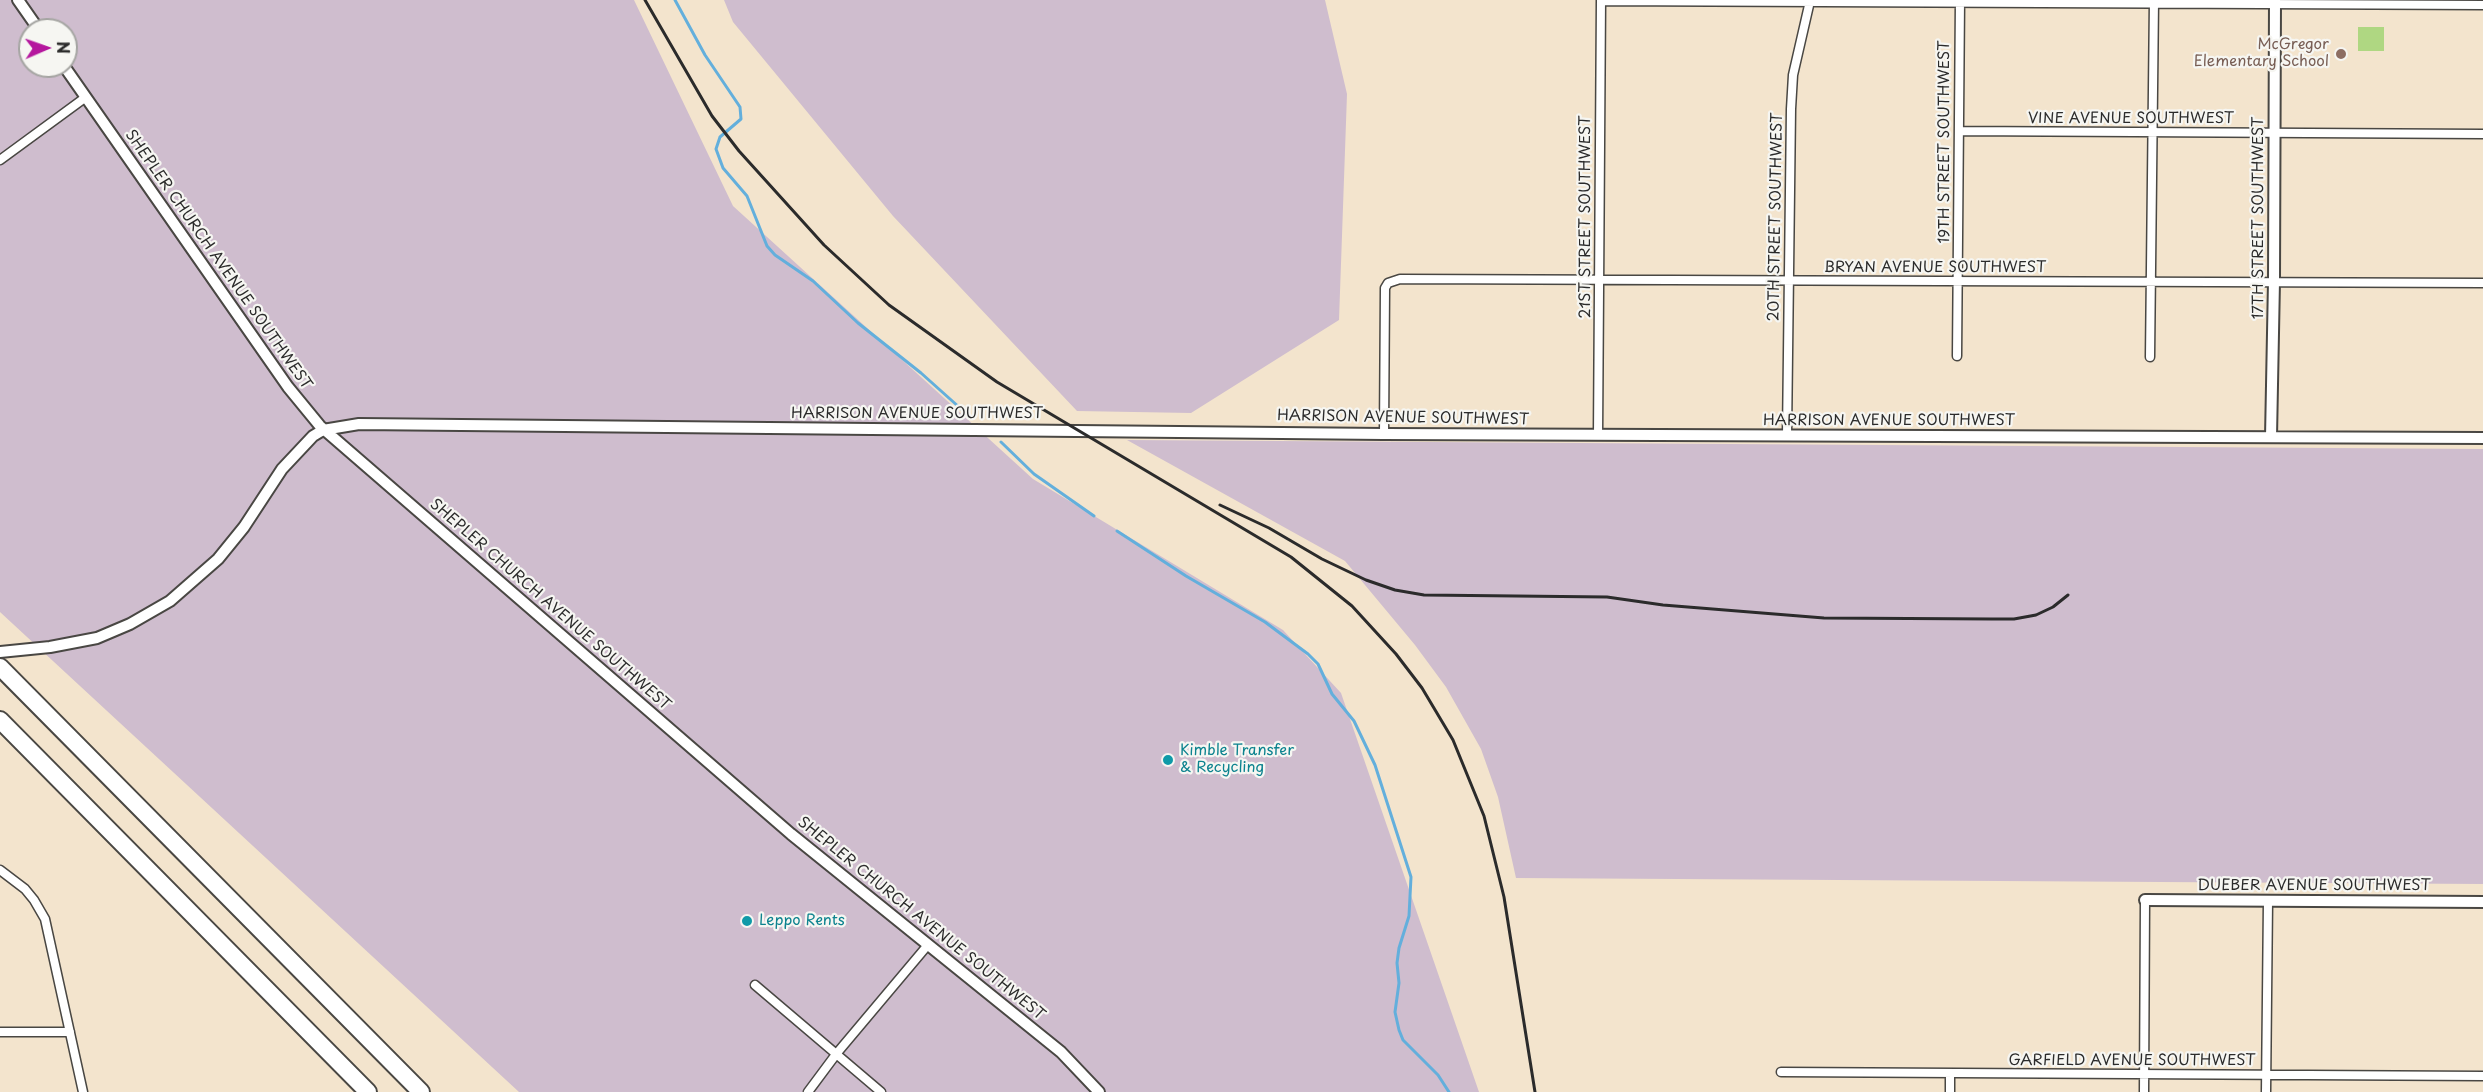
<!DOCTYPE html>
<style>
body{margin:0}
#map{position:relative;width:2483px;height:1092px;overflow:hidden;background:#f3e4cd;font-family:"Playpen Sans",sans-serif}
canvas{display:block}
.north{position:absolute;left:18px;top:18px;width:60px;height:60px;box-sizing:border-box;background:#f6f6f2;border:2px solid #a5a5a2;border-radius:50%;rotate:88deg;font-size:16px;font-weight:700;line-height:24px;text-align:center;color:#2b2b2b}
.north::after{content:'';display:block;margin:auto;width:21px;height:27px;background:#b5179e;clip-path:polygon(50% 0,100% 100%,50% 72%,0 100%)}
</style>
<div id="map">
<canvas width="2483" height="1092"></canvas>
<div class="north">N</div>
</div>
<script>
const ctx = document.querySelector('canvas').getContext('2d');
ctx.lineJoin = 'round';
function paint(path, color) {
  ctx.fillStyle = color;
  ctx.fill(path, 'evenodd');
}
function poly(rows) {
  const path = new Path2D();
  for (const r of rows) {
    path.moveTo(r[0], r[1]);
    for (let i = 2; i < r.length; i += 2) path.lineTo(r[i], r[i + 1]);
  }
  return path;
}
function trace(path, color, width, dash) {
  ctx.strokeStyle = color;
  ctx.lineWidth = width;
  ctx.lineCap = dash ? 'butt' : 'round';
  ctx.setLineDash(dash || []);
  ctx.stroke(path);
}
function label(font, color, halo, rows, align = 'center') {
  ctx.font = font + ' "Playpen Sans",sans-serif';
  ctx.lineWidth = 4.5;
  ctx.setLineDash([]);
  ctx.textBaseline = 'middle';
  ctx.strokeStyle = halo;
  ctx.fillStyle = color;
  for (const [text, x, y, turn = 0] of rows) {
    ctx.save();
    ctx.translate(x, y);
    ctx.rotate((+turn || 0) * Math.PI / 180);
    ctx.textAlign = isNaN(turn) ? turn : align;
    if (halo) ctx.strokeText(text, 0, 0);
    ctx.fillText(text, 0, 0);
    ctx.restore();
  }
}
paint(poly([
 [0,0,634,0,733,206,1033,479,1283,630,1341,693,1479,1092,519,1092,0,612],
 [30,30,66,30,66,66,30,66],
 [724,0,1325,0,1347,94,1339,320,1191,413,1077,411,893,216,733,22],
 [1127,440,2483,449,2483,884,1516,878,1498,797,1481,749,1446,687,1415,645,1345,561]
]), '#cfbdce');
paint(poly([
 [2358,27,2384,27,2384,51,2358,51]
]), '#afd782');
trace(poly([
 [675,0,705,55,740,107,741,119,720,137,716,149,723,168,747,196,767,246,775,255,813,281,858,323,921,373,969,416],
 [1001,442,1034,474,1094,516],
 [1117,531,1186,576,1265,622,1308,654,1318,664,1332,694,1354,721,1375,765,1411,877,1409,916,1399,948,1397,963,1399,983,1395,1012,1399,1030,1403,1040,1438,1075,1449,1092]
]), '#63afdc', 3);
const minor = poly([
 [1601,1,2483,5],
 [1960,131,2483,134],
 [0,160,86,97],
 [1957,356,1960,0],
 [2150,357,2154,0],
 [1384,434,1385,288,1388,283,1400,279,2483,283],
 [1598,435,1601,0],
 [1787,435,1791,109,1793,75,1810,1],
 [0,870,25,889,34,900,45,919,83,1092],
 [755,985,881,1092],
 [0,1032,70,1032],
 [1781,1072,2483,1076],
 [808,1092,837,1053,927,946],
 [1950,1092,1950,1073],
 [2144,1092,2145,900],
 [2266,1092,2268,901]
]);
const tertiary = poly([
 [18,0,39,30],
 [64,66,288,387,320,426,791,834,1061,1052,1099,1092],
 [2271,437,2274,281,2275,0],
 [0,652,50,647,97,638,130,624,170,601,218,559,244,527,282,469,313,436,323,430,359,424,1384,434,2483,438],
 [2145,900,2483,902]
]);
const motorway = poly([
 [0,667,421,1092],
 [0,720,368,1092]
]);
trace(minor, '#494743', 11);
trace(tertiary, '#494743', 14);
trace(motorway, '#494743', 20);
trace(minor, '#fff', 8);
trace(tertiary, '#fff', 10);
trace(motorway, '#fff', 16);
trace(poly([
 [645,0,712,116,739,151,824,245,889,305,997,382,1291,557,1352,606,1396,654,1422,688,1453,740,1484,816,1504,897,1535,1092],
 [1220,505,1269,528,1322,559,1366,580,1395,590,1424,595,1607,597,1663,605,1824,618,1992,619,2014,619,2036,615,2053,607,2068,595]
]), '#2b2b2b', 3);
for (const [x, y, r, color] of [
 [2341,54,6,"#8d6e63"],
 [1168,760,6,"#0f9aa8"],
 [747,921,6,"#0f9aa8"]
]) {
  const dot = new Path2D();
  dot.arc(x, y, r, 0, 2 * Math.PI);
  ctx.fillStyle = color;
  ctx.fill(dot);
  trace(dot, '#f6f6f2', 2);
}
label('15px', '#785e54', '#f6f6f2', [
 ["McGregor",2329,45],
 ["Elementary School",2329,62]
], 'right');
label('15px', '#2b2b2b', '#f6f6f2', [
 ["VINE AVENUE SOUTHWEST",2131,119],
 ["19TH STREET SOUTHWEST",1945,142,-90],
 ["21ST STREET SOUTHWEST",1586,217,-90],
 ["20TH STREET SOUTHWEST",1776,217,-89],
 ["17TH STREET SOUTHWEST",2259,218,-90],
 ["SHEPLER CHURCH AVENUE SOUTHWEST",218,260,55],
 ["BRYAN AVENUE SOUTHWEST",1935,268],
 ["HARRISON AVENUE SOUTHWEST",917,414],
 ["HARRISON AVENUE SOUTHWEST",1403,418,1],
 ["HARRISON AVENUE SOUTHWEST",1889,421],
 ["SHEPLER CHURCH AVENUE SOUTHWEST",550,605,41],
 ["DUEBER AVENUE SOUTHWEST",2314,886],
 ["SHEPLER CHURCH AVENUE SOUTHWEST",921,919,39],
 ["GARFIELD AVENUE SOUTHWEST",2132,1061]
]);
label('15px', '#0d838f', '#f6f6f2', [
 ["Kimble Transfer",1180,751],
 ["& Recycling",1180,768],
 ["Leppo Rents",759,921]
], 'left');
</script>
